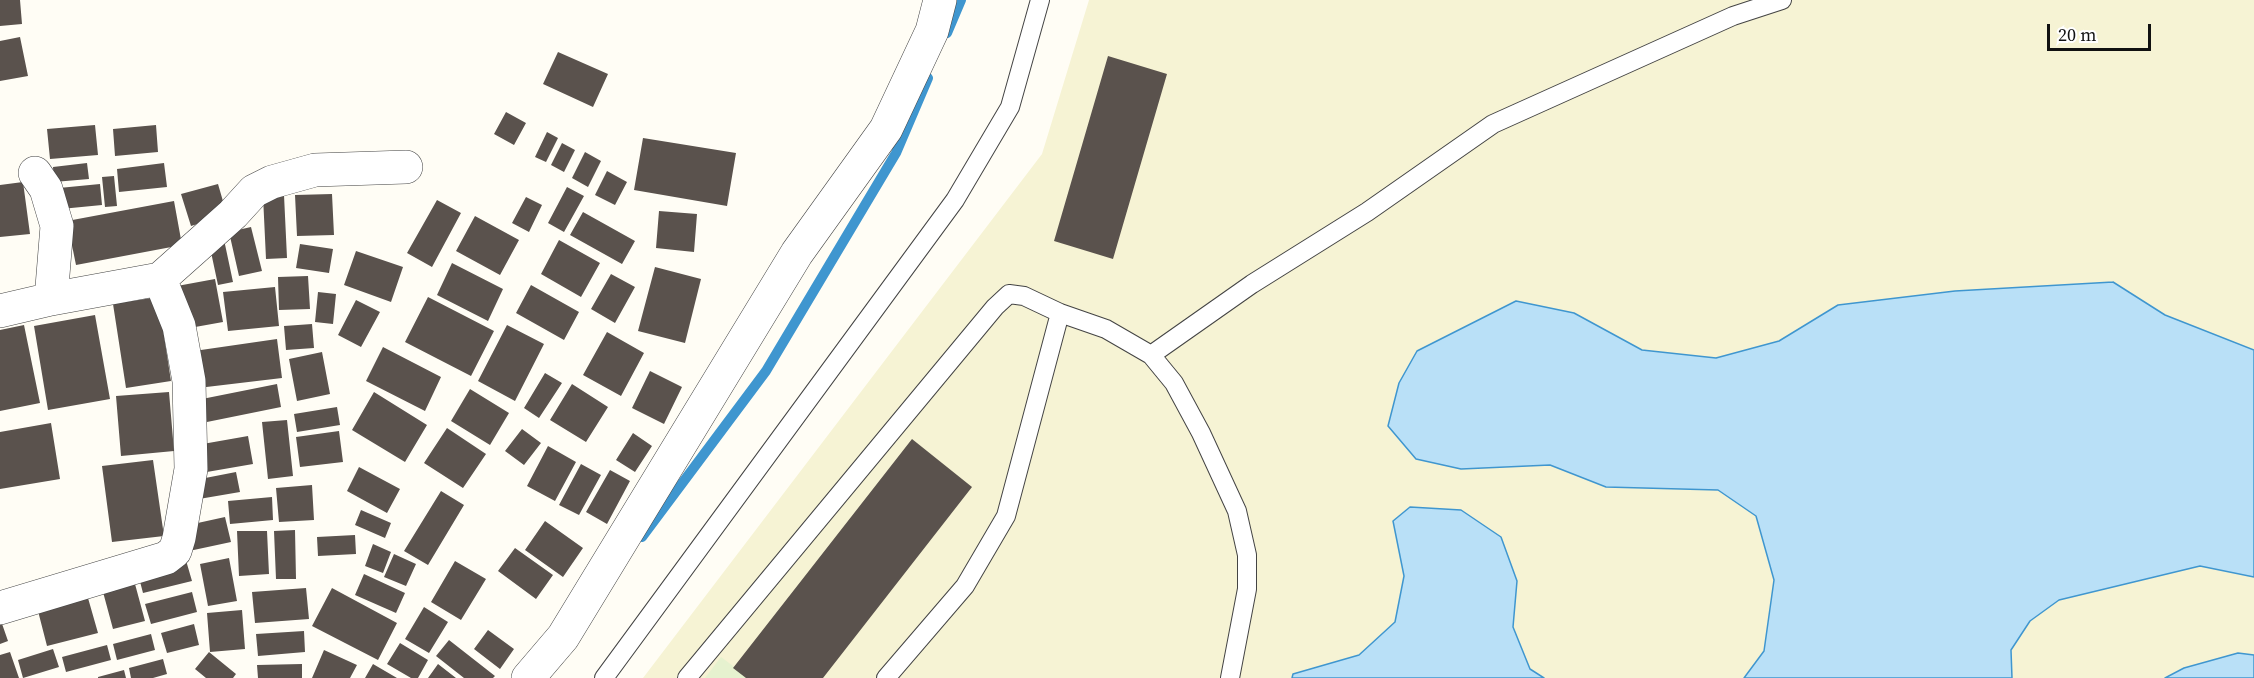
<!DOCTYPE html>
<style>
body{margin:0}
#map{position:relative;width:2254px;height:678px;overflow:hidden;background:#fffdf5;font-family:"Source Serif 4",serif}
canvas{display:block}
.scale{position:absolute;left:2047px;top:24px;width:104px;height:27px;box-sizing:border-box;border:3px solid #111;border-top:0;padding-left:8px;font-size:18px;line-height:21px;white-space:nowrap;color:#111;-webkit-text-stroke:4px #fff;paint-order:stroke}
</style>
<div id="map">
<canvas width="2254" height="678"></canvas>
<div class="scale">20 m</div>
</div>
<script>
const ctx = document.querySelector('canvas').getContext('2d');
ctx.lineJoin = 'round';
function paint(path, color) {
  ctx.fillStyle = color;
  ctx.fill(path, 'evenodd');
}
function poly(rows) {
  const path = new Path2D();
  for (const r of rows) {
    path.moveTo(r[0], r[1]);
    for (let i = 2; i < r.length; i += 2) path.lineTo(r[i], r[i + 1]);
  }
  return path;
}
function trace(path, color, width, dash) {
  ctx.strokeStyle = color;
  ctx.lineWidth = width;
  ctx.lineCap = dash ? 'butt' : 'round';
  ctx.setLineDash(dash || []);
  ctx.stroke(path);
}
paint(poly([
 [1089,0,2254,0,2254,678,643,678,1042,154]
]), '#f6f3d4');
paint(poly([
 [721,657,749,678,705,678]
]), '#e6f2cf');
const water = poly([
 [2113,282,2165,315,2254,350,2254,577,2200,566,2059,600,2030,621,2011,650,2012,678,1744,678,1764,651,1774,580,1756,516,1718,490,1606,487,1550,465,1461,469,1416,459,1388,426,1399,383,1417,351,1516,301,1574,313,1642,350,1716,358,1779,341,1838,305,1955,291,2113,282],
 [1410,507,1461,510,1501,537,1517,581,1513,627,1530,669,1544,678,1292,678,1293,674,1359,655,1395,622,1404,576,1393,521,1410,507],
 [2238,653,2254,655,2254,678,2165,678,2184,668,2238,653]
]);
paint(water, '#b9e0f7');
trace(water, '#3f96cf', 1.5);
trace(poly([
 [947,33,961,0],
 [642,537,766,371,896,153,928,78]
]), '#3f96cf', 10);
paint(poly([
 [0,0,20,0,22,24,0,26],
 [20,37,28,76,0,81,0,41],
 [558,52,608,74,593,107,543,84],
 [1108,56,1167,74,1113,259,1054,241],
 [506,112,526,123,514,145,494,134],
 [95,125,98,155,50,159,47,129],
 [156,125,158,152,115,156,113,129],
 [547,132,558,138,546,162,535,157],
 [643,138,736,153,727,206,634,190],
 [562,143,575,150,564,172,551,165],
 [585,152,601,161,588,187,572,178],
 [87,163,89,179,54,182,53,167],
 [164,163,167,187,119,192,117,169],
 [607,171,627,182,615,205,595,195],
 [114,176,117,206,105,207,102,177],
 [23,182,30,234,0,237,0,185],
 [100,184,102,205,61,209,59,188],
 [218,184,227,215,191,226,181,194],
 [567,187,584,196,564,232,548,223],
 [332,194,334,235,297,236,295,195],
 [284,195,287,258,266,259,263,196],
 [526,197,542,205,529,232,512,223],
 [437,200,461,213,432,267,407,253],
 [174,201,182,245,76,265,67,221],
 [659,211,697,214,694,252,656,248],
 [583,212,635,241,622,264,570,235],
 [475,216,519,240,500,275,456,251],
 [251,227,262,271,239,276,229,232],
 [223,235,233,282,218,285,208,238],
 [559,240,600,263,581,297,541,274],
 [300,244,333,249,329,273,296,268],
 [356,251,403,267,391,302,344,285],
 [452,263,503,289,488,321,437,295],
 [655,267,701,279,685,343,638,331],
 [611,274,635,287,615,323,591,309],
 [308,276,310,309,279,310,278,277],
 [215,279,223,322,184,329,177,286],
 [531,285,579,312,564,340,516,313],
 [275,287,279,326,228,331,223,292],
 [318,292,336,294,333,324,315,322],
 [158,297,171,381,126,388,113,304],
 [428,297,494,331,471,376,405,342],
 [356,300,380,312,361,347,338,335],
 [95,315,110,399,48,410,34,326],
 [312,324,314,348,286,350,284,326],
 [24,325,40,403,0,411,0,330],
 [507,325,544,344,515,401,478,381],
 [607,332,644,353,621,396,583,375],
 [277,339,282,378,198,388,194,351],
 [383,347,441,377,425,411,366,381],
 [322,352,330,394,297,401,289,359],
 [650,371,682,387,664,424,632,408],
 [545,373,562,383,539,418,524,408],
 [277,384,281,407,202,423,197,400],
 [572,384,608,407,586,442,550,420],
 [470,389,509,413,490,445,451,421],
 [169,392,174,451,121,456,116,396],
 [374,392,427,425,405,462,352,430],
 [337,407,340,425,297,432,294,414],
 [287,420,293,476,268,479,262,422],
 [51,423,60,479,0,489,0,432],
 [447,428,486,454,463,488,424,463],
 [522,429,541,443,524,465,505,451],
 [339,431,343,462,300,467,296,437],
 [633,433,652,446,635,472,616,460],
 [248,436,253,464,201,473,197,445],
 [912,439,972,487,823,678,746,678,733,668],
 [548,446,576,462,555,501,527,486],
 [153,460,164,536,112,542,102,466],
 [581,464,601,475,579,515,559,505],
 [359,467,400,489,387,513,347,491],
 [610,470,630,481,607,524,586,512],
 [236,472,240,492,199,499,195,480],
 [312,485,314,520,279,522,276,488],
 [441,491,464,505,428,565,404,551],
 [272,497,273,520,230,524,228,501],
 [361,510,391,523,385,538,355,525],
 [225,517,231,542,189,551,184,526],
 [545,521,583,548,563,577,525,550],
 [295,530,296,579,276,579,274,531],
 [237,531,267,531,269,574,239,576],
 [355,535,356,554,318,556,317,537],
 [373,544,391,552,383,573,365,566],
 [515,548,553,575,536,599,498,571],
 [394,554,416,564,406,586,384,577],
 [185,557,192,581,143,593,137,570],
 [229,558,237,601,208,606,200,564],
 [455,561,486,579,461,620,431,602],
 [364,574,405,593,396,613,355,595],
 [135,584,145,621,113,629,103,592],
 [306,588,309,619,255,623,252,592],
 [332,588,397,623,378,660,312,626],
 [192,592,197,612,151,624,145,604],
 [88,598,98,633,47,646,38,611],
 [424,607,448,622,429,653,405,639],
 [242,610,245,649,210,652,207,613],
 [0,618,8,641,0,644],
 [194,624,199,645,167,653,161,633],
 [488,630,514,649,500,669,474,649],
 [304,631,305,652,258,656,256,634],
 [151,634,155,650,117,660,113,644],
 [449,640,495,676,493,678,464,678,436,656],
 [400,643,428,660,418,678,411,678,387,664],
 [107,645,111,660,66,672,62,657],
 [53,649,59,667,23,678,18,660],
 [324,650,357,665,350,678,312,678],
 [10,652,19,678,0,678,0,655],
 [209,652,236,674,233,678,206,678,195,669],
 [163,659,167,674,153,678,131,678,129,668],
 [302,664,302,678,258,678,257,665],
 [373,664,397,678,365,678],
 [438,664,456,678,428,678],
 [124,670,126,678,98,678,98,677]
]), '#5a524d');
const service = poly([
 [1151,355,1252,284,1367,212,1493,124,1733,16,1782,0],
 [604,678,955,200,1010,107,1040,0],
 [687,678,995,307,1009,294,1024,296,1060,313,1106,329,1151,355,1174,383,1201,433,1237,511,1247,555,1247,589,1230,678],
 [886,678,965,586,1006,516,1060,313]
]);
const minor = poly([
 [35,173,46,189,57,226,51,299],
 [0,311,51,299,160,279,233,214,254,191,272,182,315,170,406,167],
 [0,608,166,558,175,551,179,538,191,469,189,381,179,326,160,279],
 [528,678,563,637,797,253,886,129,932,31,940,0]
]);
trace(service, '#444', 20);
trace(minor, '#444', 34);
trace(service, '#fff', 18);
trace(minor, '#fff', 33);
</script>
